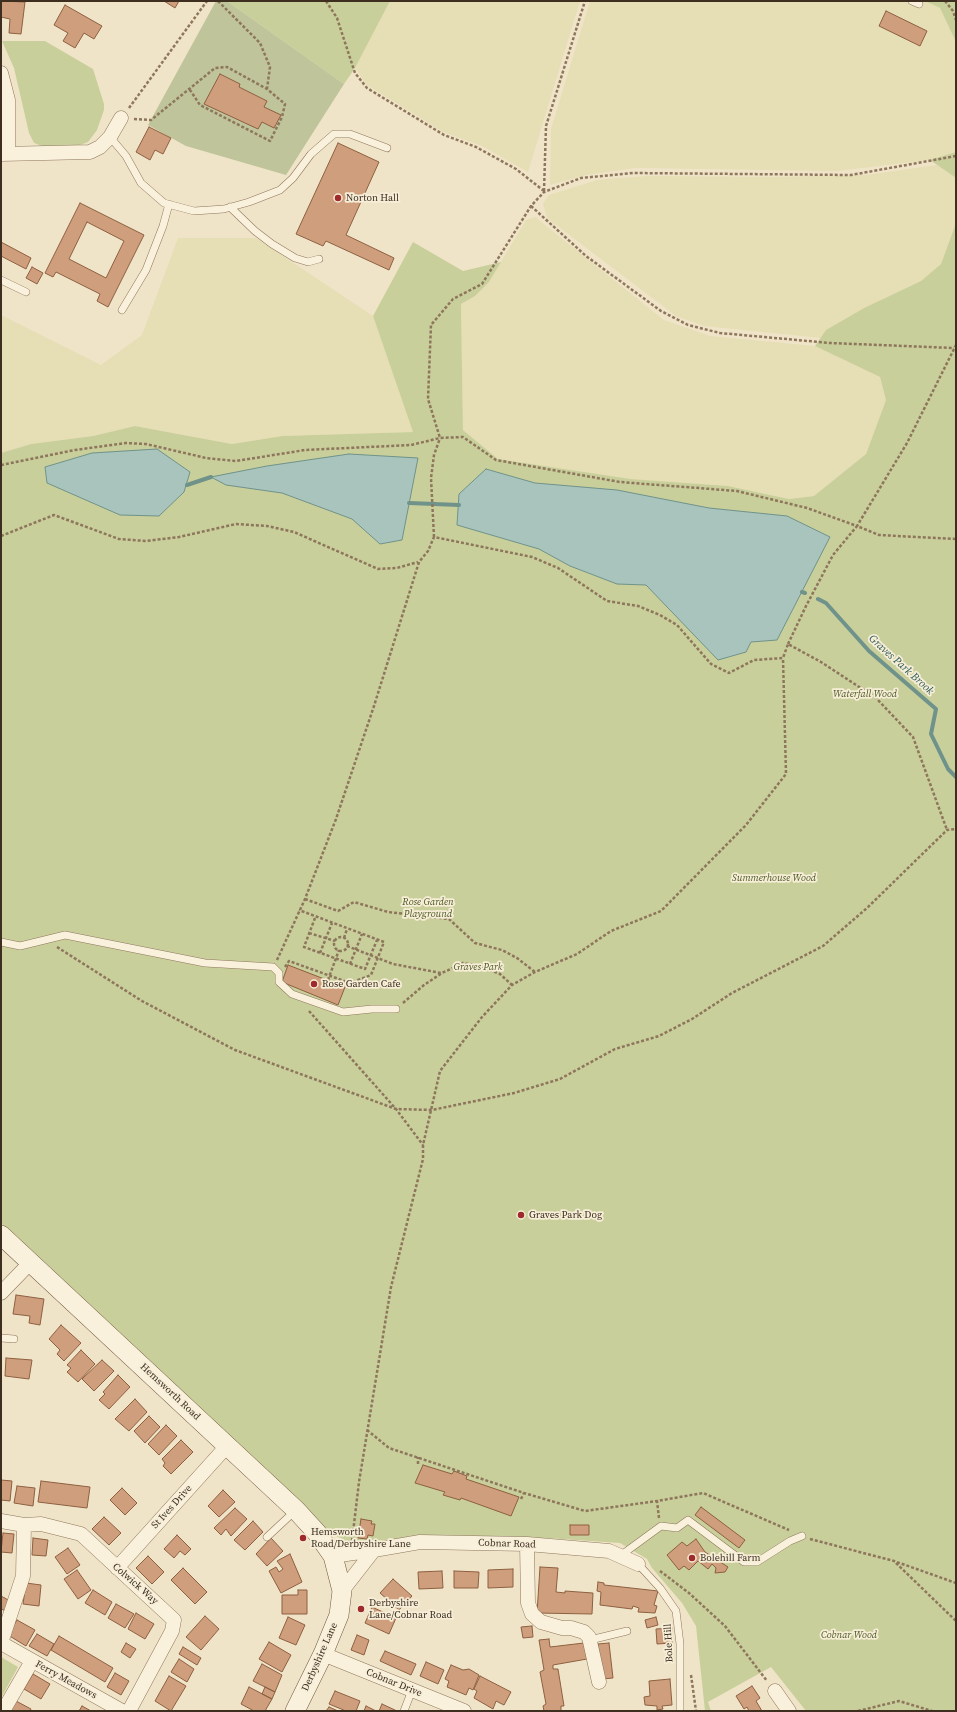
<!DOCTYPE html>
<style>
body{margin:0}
#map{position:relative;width:957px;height:1712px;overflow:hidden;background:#f0e4c8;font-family:"Source Serif 4",serif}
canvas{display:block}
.frame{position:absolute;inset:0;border:2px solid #3d2e20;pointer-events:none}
</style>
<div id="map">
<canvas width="957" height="1712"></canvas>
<div class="frame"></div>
</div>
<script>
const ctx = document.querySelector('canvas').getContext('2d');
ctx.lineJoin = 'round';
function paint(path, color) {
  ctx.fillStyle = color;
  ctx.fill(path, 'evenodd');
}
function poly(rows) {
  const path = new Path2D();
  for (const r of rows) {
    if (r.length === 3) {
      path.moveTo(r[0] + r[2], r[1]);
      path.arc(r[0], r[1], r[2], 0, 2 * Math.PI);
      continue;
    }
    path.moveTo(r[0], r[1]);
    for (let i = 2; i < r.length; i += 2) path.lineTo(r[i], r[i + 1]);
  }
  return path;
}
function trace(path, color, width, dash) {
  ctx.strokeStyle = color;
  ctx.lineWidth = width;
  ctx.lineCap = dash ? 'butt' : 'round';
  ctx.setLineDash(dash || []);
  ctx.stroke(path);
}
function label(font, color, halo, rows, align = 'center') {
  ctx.font = font + ' "Source Serif 4",serif';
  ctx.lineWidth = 3.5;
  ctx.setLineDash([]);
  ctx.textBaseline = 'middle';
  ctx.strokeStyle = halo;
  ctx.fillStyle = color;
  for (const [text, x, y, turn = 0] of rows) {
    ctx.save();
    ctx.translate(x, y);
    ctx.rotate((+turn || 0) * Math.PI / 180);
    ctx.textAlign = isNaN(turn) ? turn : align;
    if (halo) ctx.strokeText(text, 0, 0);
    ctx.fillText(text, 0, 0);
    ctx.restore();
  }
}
paint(poly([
 [390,1,580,1,528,172,482,146,443,132,367,85,355,68],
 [590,1,925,1,940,8,956,42,956,152,930,160,837,171,635,168,586,175,550,185,551,129],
 [937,165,956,178,956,223,941,264,921,281,864,308,826,330,821,338,704,326,676,316,547,218,543,204,549,195,597,180,646,176,774,177,866,175],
 [535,217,664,320,710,336,815,346,880,377,886,400,866,454,815,496,789,499,728,486,627,479,498,459,463,430,461,304,475,296,489,282,526,220],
 [178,238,256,238,373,316,413,432,282,436,232,444,135,426,93,436,31,444,1,453,1,315,101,365,142,335]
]), '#e6deb5');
paint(poly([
 [227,1,390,1,355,68,344,84],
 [925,1,956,1,956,42,940,8],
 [2,41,45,41,93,69,104,104,104,110,97,130,88,142,77,146,42,146,34,143,29,133,14,68],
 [956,152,956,178,930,160],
 [956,223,956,1711,806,1711,771,1667,708,1702,711,1711,705,1711,696,1626,682,1603,652,1568,647,1559,620,1543,547,1538,465,1538,348,1542,328,1532,1,1223,1,453,31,444,93,436,135,426,232,444,282,436,413,432,373,316,413,242,463,271,501,262,489,282,475,296,461,304,463,430,498,459,630,479,728,486,789,499,814,496,866,454,886,400,880,377,815,346,826,330,864,308,921,281,941,264],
 [1,1657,18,1667,1,1698]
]), '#c9cf9b');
paint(poly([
 [216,1,227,1,344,84,286,175,186,146,148,125]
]), '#bfc49a');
const water = poly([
 [157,449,190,472,184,492,159,516,120,515,47,483,45,467,92,453,157,449],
 [349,454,418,458,402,540,380,544,352,519,282,493,226,485,211,477,267,466,349,454],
 [486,469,535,483,617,490,709,508,787,516,830,537,777,640,751,642,746,652,718,660,646,585,617,584,570,566,539,549,457,525,459,494,486,469]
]);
paint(water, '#a9c4bc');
trace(water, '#6f938a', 1);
trace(poly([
 [187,485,211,477],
 [409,503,459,505],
 [802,592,805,593],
 [818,599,826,603,869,651,936,709,931,734,948,769,956,777]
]), '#6f938a', 4);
const building = poly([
 [1,1,25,2,21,34,9,33,10,19,1,17,1,1],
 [164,1,179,1,175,8,164,1],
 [65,5,102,26,94,39,84,33,75,48,63,41,68,33,54,25,65,5],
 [886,11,927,31,920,46,879,26,886,11],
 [220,74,240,84,239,87,267,101,264,107,281,115,274,128,262,122,258,129,204,104,220,74],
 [149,127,171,138,163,154,155,150,150,160,136,152,149,127],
 [338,143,379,162,346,235,394,258,389,270,326,241,323,246,296,234,338,143],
 [80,203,144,235,108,307,97,301,100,294,56,272,53,277,45,273,80,203],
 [87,222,124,241,106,278,69,259,87,222],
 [1,242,31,258,26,269,1,256,1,242],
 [32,267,43,273,37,284,26,278,32,267],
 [288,965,345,987,338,1005,282,982,288,965],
 [16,1295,44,1299,40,1325,29,1323,30,1316,13,1314,16,1295],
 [61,1325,81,1343,64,1361,57,1354,60,1350,49,1339,61,1325],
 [81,1350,95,1364,78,1382,67,1372,71,1368,67,1365,81,1350],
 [6,1358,32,1360,29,1379,5,1376,6,1358],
 [102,1360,114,1371,94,1391,82,1379,102,1360],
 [118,1375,130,1387,109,1409,99,1400,105,1394,103,1392,118,1375],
 [135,1399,147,1412,129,1431,115,1419,135,1399],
 [149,1416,160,1427,145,1443,134,1431,149,1416],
 [166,1425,177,1436,159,1455,148,1444,166,1425],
 [181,1440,193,1452,171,1474,163,1466,165,1463,162,1459,181,1440],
 [423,1465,452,1474,454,1471,467,1476,466,1479,519,1497,511,1516,461,1498,460,1500,443,1495,445,1492,415,1483,423,1465],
 [1,1480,12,1481,10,1501,1,1500,1,1480],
 [41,1481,90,1487,87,1508,38,1502,41,1481],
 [17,1486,35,1488,33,1506,14,1503,17,1486],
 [122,1488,137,1503,125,1515,110,1500,122,1488],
 [223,1490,235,1502,219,1517,208,1506,223,1490],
 [701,1507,745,1540,739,1548,695,1515,701,1507],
 [235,1508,247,1519,231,1536,226,1529,221,1535,214,1528,235,1508],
 [104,1517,121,1533,109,1545,92,1529,104,1517],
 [361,1519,372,1521,371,1524,375,1524,373,1536,368,1535,367,1539,358,1538,361,1519],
 [253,1521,263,1532,245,1550,234,1540,253,1521],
 [570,1525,589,1525,589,1535,570,1535,570,1525],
 [3,1533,14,1534,12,1553,1,1552,3,1533],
 [177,1535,191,1549,185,1555,180,1551,174,1558,164,1549,177,1535],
 [33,1538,48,1540,46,1556,32,1555,33,1538],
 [271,1538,283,1551,267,1566,256,1554,271,1538],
 [696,1539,705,1552,728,1567,725,1572,715,1573,716,1568,712,1564,708,1569,698,1561,689,1570,684,1566,679,1570,667,1555,682,1542,687,1546,696,1539],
 [68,1548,80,1565,67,1574,55,1557,68,1548],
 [290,1554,302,1582,281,1593,269,1571,276,1567,279,1572,283,1569,277,1561,290,1554],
 [148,1556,164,1572,152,1584,136,1568,148,1556],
 [540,1567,558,1568,556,1592,565,1593,565,1591,593,1593,592,1614,537,1613,540,1567],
 [183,1568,207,1592,195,1604,171,1580,183,1568],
 [513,1569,513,1587,488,1588,488,1570,513,1569],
 [77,1570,91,1590,78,1599,64,1579,77,1570],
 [442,1571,443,1588,419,1589,418,1572,442,1571],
 [454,1571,479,1572,478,1588,454,1588,454,1571],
 [393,1579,412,1596,399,1610,380,1593,393,1579],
 [598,1582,604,1583,604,1585,658,1591,654,1605,657,1606,655,1613,638,1612,639,1608,633,1606,632,1609,600,1605,601,1592,597,1591,598,1582],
 [26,1583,41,1585,39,1606,23,1604,26,1583],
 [93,1590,112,1602,105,1615,85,1603,93,1590],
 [298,1590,307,1590,307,1614,282,1614,282,1595,298,1595,298,1590],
 [1,1596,12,1602,6,1611,1,1609,1,1596],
 [116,1604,134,1614,125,1628,108,1618,116,1604],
 [372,1607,396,1618,389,1634,365,1623,372,1607],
 [136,1613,154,1624,145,1639,128,1629,136,1613],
 [205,1616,219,1629,201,1650,186,1637,205,1616],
 [288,1617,305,1625,296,1645,279,1638,288,1617],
 [656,1617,658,1625,647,1628,645,1620,656,1617],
 [17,1620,35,1630,26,1646,8,1635,17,1620],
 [532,1626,533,1637,523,1638,521,1627,532,1626],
 [672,1628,672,1643,657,1644,656,1629,672,1628],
 [37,1634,54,1644,47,1656,29,1646,37,1634],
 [357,1635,369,1640,364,1655,351,1650,357,1635],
 [59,1636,113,1668,105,1682,51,1650,59,1636],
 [549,1639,550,1647,584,1643,587,1659,553,1665,553,1669,558,1669,564,1706,561,1706,561,1711,544,1711,543,1706,546,1704,540,1672,544,1670,539,1640,549,1639],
 [269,1642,291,1655,282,1672,259,1659,269,1642],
 [126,1643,136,1649,130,1658,121,1652,126,1643],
 [609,1643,613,1678,602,1679,598,1644,609,1643],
 [183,1647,201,1658,197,1665,179,1654,183,1647],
 [385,1651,416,1664,411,1675,380,1661,385,1651],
 [179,1659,194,1669,187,1682,171,1672,179,1659],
 [426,1662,444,1670,438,1684,420,1676,426,1662],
 [262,1664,282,1675,275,1692,253,1681,262,1664],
 [451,1665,463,1670,469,1669,479,1675,473,1690,469,1688,466,1695,447,1687,449,1681,445,1679,451,1665],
 [115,1673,129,1681,121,1695,107,1687,115,1673],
 [33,1674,50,1684,41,1699,24,1689,33,1674],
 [169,1676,186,1686,171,1711,155,1701,169,1676],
 [480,1676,511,1692,504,1705,496,1701,493,1709,474,1698,477,1691,474,1689,480,1676],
 [670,1679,672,1705,662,1706,663,1709,657,1710,657,1706,645,1705,644,1697,650,1696,649,1681,670,1679],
 [752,1686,760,1698,756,1701,762,1711,749,1711,747,1707,744,1709,736,1696,752,1686],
 [249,1687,272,1699,265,1711,254,1711,241,1704,249,1687],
 [265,1687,275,1692,272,1699,262,1694,265,1687],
 [335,1691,360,1701,356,1711,346,1711,329,1704,335,1691],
 [16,1701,31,1709,30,1711,10,1711,16,1701],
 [382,1704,397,1711,379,1711,382,1704],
 [82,1706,91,1711,79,1711,82,1706],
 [366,1706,376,1711,364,1711,366,1706],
 [329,1707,338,1711,326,1711,329,1707]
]);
paint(building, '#cf9f7d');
trace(building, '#8d5f41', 1);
const lane = poly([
 [912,1,919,4],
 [110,137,126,156,141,183,164,203,194,211,224,209,249,202,280,190,293,178,311,154,334,134,350,134,387,148],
 [230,207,255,231,272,244,295,258,308,262,319,259],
 [1,280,26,292],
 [122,310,146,270,163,226,169,204],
 [1,942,20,946,65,935,205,963,273,967,279,973,279,982,292,994,343,1012,372,1009,396,1009],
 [1,1338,14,1339],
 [267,1537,296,1510],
 [620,1556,661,1526,677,1528,688,1520,744,1562,757,1562,790,1541,802,1536],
 [638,1564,660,1588,676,1611,680,1644,680,1711],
 [590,1640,627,1631],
 [404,1711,412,1690]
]);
const street = poly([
 [1,73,8,100,8,154],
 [1,154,90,152,100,147,110,137,121,118],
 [1,1293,30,1263],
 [1,1521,24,1525,41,1524,81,1534,174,1620,172,1631,129,1711],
 [527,1544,528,1603,532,1614,541,1622,562,1628,571,1628,584,1632,589,1637,599,1682],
 [333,1556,374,1550],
 [117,1568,227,1446],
 [342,1591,374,1550,420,1542,527,1544,609,1551,638,1564],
 [1,1643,122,1711],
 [1,1643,23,1576,24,1525],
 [323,1654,464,1711],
 [775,1691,789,1711],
 [3,1711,32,1661]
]);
const secondary = poly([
 [1,1235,296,1510,317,1533,333,1556,342,1591,339,1615,323,1654,295,1711]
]);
trace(lane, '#8d765c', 8);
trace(street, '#8d765c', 15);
trace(secondary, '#6f573f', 20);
trace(poly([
 [218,1,260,43,270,67,267,89],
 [326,1,337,18,355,73,367,88,444,135,476,147,516,169,544,191],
 [945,1,953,11,956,20],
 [129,108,207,1],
 [134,119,151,120,215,68,227,67,267,89,285,104,282,117,270,141,200,105,190,90],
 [956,156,851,175,633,173,581,178,544,192,531,206,482,284,453,299,431,325,428,399,440,438,463,437,496,460,620,482,737,491,807,508,857,526,907,443,956,345],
 [544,191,546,126,585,1],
 [531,206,586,256,661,311,688,325,720,333,830,343,954,348],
 [1,465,75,450,126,443,146,444,206,458,236,461,305,450,411,445,440,438],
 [1,536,54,515,119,539,146,541,179,537,236,524,267,526,294,532,378,569,397,568,418,562],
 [434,537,431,478,434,455,440,438],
 [788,644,806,606,833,555,857,526,879,535,956,539],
 [305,899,338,911,354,902,388,912,449,919,475,943,502,950,517,958,535,972],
 [315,918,304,947,365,969,377,940],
 [309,933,335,941],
 [341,944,7],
 [344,938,347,929],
 [347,946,393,964,441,973],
 [57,947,142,1001,235,1050,396,1109,432,1110,514,1093,560,1079,615,1049,659,1036,692,1019,732,993,823,946,867,908,947,830,956,829],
 [320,953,332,923],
 [277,960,305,899,336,819,374,706,419,562,428,551,434,537,532,557,558,568,607,601,638,606,660,615,677,625,711,664,729,673,754,660,783,658,788,644,821,662,876,698,913,737,947,830],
 [350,964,362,934],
 [285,967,289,961,350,983,371,975,384,942,299,910],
 [328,980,339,950],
 [403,1003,424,985,442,973,463,963,480,966,500,974,512,985],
 [309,1011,396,1109,423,1145],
 [367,1430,389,1448,524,1493,585,1511,657,1501],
 [418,1464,418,1457],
 [521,1499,524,1493],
 [659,1518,657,1501,703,1493,789,1530],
 [810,1539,894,1561,956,1583],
 [352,1541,359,1482,391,1287,423,1159,423,1145,440,1071,482,1017,512,985,535,972,577,954,611,931,661,911,746,825,786,774,783,658],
 [896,1563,956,1621],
 [660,1571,689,1593,725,1626,767,1681],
 [691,1675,696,1711],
 [858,1711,899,1701,932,1711]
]), '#8d765c', 2.5, [3, 2]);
trace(lane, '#faf1dc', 7);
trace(street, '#faf1dc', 14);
trace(secondary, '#faf1dc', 19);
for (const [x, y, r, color] of [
 [338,198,4,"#9e2a2b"],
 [314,984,4,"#9e2a2b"],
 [521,1215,4,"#9e2a2b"],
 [303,1538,4,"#9e2a2b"],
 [692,1558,4,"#9e2a2b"],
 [361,1609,4,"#9e2a2b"]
]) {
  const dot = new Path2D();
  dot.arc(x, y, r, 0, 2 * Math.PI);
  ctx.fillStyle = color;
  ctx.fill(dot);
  trace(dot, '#f7eed8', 1.5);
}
label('10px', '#3d2e20', '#f7eed8', [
 ["Norton Hall",346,198],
 ["Rose Garden Cafe",322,984],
 ["Graves Park Dog",529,1215],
 ["Hemsworth",311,1532],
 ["Road/Derbyshire Lane",311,1544],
 ["Bolehill Farm",700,1558],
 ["Derbyshire",369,1603],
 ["Lane/Cobnar Road",369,1615]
], 'left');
label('italic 10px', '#4d5a26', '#f7eed8', [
 ["Waterfall Wood",865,694],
 ["Summerhouse Wood",774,878],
 ["Rose Garden",428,902],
 ["Playground",428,914],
 ["Graves Park",478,967],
 ["Cobnar Wood",849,1635]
]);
label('10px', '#3d2e20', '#f7eed8', [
 ["Hemsworth Road",170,1392,43],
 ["St Ives Drive",172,1507,-48],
 ["Cobnar Road",507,1544,2],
 ["Colwick Way",135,1584,41],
 ["Bole Hill",669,1643,-93],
 ["Derbyshire Lane",320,1657,-66],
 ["Ferry Meadows",66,1680,29],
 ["Cobnar Drive",394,1683,22]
]);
label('italic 11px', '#2f5d5a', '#f7eed8', [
 ["Graves Park Brook",901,665,42]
]);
</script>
